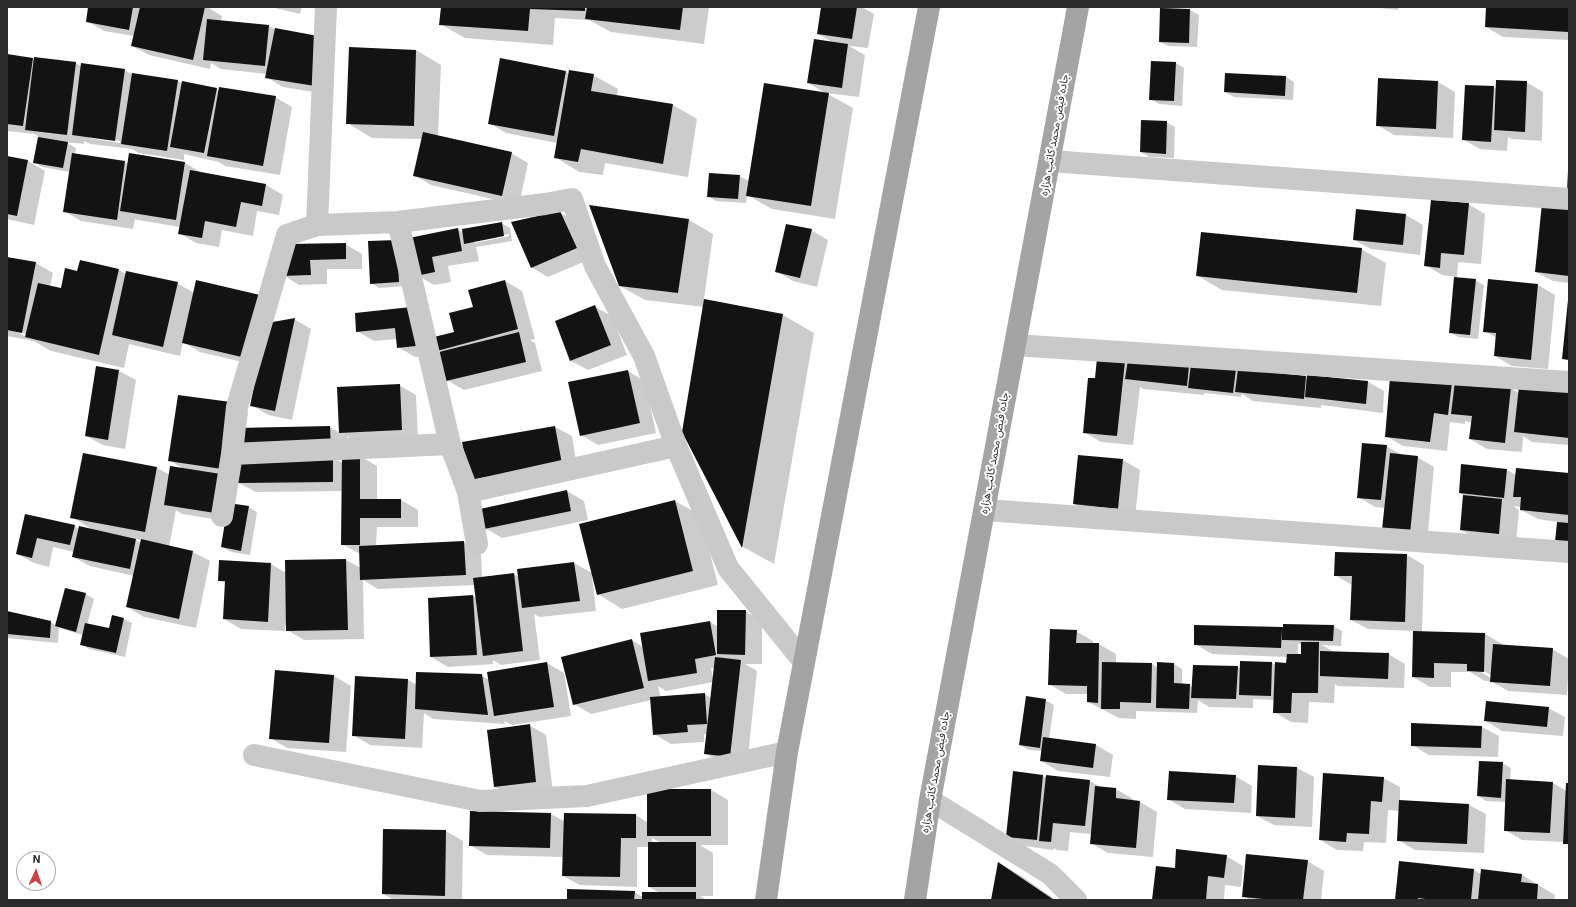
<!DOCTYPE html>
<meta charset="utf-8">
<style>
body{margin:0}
#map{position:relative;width:1576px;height:907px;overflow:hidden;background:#fff;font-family:Roboto,sans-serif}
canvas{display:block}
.frame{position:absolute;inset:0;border:8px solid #2c2c2c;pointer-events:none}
.north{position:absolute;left:16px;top:851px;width:40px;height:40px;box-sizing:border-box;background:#fff;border:1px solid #ababab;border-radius:50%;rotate:3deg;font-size:11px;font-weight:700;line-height:16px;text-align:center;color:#2c2c2c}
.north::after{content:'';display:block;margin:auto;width:14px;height:18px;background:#d04145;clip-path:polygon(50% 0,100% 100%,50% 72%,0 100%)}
</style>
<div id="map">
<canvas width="1576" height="907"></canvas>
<div class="frame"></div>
<div class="north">N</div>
</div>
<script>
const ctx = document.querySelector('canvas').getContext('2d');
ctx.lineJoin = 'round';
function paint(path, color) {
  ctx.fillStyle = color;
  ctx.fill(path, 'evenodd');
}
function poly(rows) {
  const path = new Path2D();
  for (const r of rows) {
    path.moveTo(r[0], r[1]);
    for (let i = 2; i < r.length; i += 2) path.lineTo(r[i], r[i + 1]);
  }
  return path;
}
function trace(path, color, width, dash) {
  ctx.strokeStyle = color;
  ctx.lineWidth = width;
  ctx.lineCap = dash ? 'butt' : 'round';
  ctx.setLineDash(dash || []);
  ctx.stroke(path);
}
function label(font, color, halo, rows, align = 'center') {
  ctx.font = font + ' Roboto,"Noto Sans Arabic",sans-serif';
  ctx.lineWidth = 4;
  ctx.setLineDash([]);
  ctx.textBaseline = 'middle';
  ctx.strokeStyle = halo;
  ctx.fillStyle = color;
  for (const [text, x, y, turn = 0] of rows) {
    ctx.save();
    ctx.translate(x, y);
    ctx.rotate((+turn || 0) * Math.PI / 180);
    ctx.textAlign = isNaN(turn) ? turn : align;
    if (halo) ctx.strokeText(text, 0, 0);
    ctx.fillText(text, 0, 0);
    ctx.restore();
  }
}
paint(poly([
 [89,7,207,7,222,16,221,21,269,26,276,30,332,95,283,87,266,77,267,74,221,69,211,63,210,69,149,55,132,46,134,36,104,31,87,21],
 [271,7,302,7,300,14],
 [442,7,709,7,704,44,611,32,589,20,555,18,553,45,465,38,440,24],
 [822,7,862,7,874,14,868,48,849,46,865,55,859,97,826,93,853,108,835,219,772,209,747,195,746,203,716,201,708,196,739,176,749,181,827,94,808,83,834,43,818,34],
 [1371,7,1398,7,1398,10],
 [1487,7,1569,7,1569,40,1503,37,1486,27],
 [1161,9,1190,10,1199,15,1197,47,1168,46,1160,42],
 [350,48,416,50,441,65,438,136,511,153,528,163,519,205,431,185,414,175,423,139,372,138,347,123],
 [7,55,35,60,76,63,82,67,124,70,132,74,178,81,183,84,183,82,220,90,275,97,292,107,280,175,225,166,219,162,184,154,184,160,139,153,132,149,90,144,84,141,84,144,65,142,76,148,75,154,125,162,128,164,130,154,185,163,202,173,266,185,283,195,279,215,257,211,253,236,222,230,219,247,196,243,179,233,180,227,138,220,135,219,133,229,81,221,64,211,70,172,42,167,34,162,39,137,35,134,7,131],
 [89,136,120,141,120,143,89,138],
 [1152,62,1176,63,1184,68,1182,106,1159,104,1150,99],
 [566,72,569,74,593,75,618,89,617,96,673,105,697,119,688,177,605,163,603,175,579,172,555,157,557,143,506,133,489,123],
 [1226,74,1286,77,1294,82,1293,100,1234,97,1225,92],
 [1438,82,1455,92,1453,138,1394,135,1377,125],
 [1526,82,1543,92,1542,141,1512,139,1508,137,1507,151,1480,149,1464,140,1493,87,1496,89],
 [1166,122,1175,127,1174,158,1149,157,1141,152],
 [7,157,28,161,45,171,34,225,7,219],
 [1468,204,1485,214,1481,264,1458,262,1457,278,1475,280,1484,285,1478,339,1458,337,1450,332,1455,277,1442,275,1425,265],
 [1569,207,1569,283,1553,281,1536,272],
 [559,212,576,222,593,258,548,277,531,267],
 [1406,215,1423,225,1420,255,1371,249,1354,240],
 [689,220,713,234,704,299,783,315,814,333,774,564,743,547,683,432,704,307,645,300,620,286],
 [501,223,510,228,512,241,476,247,479,261,448,266,451,282,434,285,417,275,410,239,458,229,464,233],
 [509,234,509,236,475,243,475,241],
 [811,230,828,240,817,287,793,281,776,271],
 [396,241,407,286,379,288,371,283],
 [345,244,362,254,362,269,327,269,327,284,299,285,283,275,290,245],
 [1361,249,1386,263,1381,306,1222,290,1198,276],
 [7,258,36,263,53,273,50,287,61,290,78,272,81,261,119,270,126,274,177,283,194,293,273,323,294,319,311,329,292,420,268,415,252,405,259,366,200,352,183,342,180,356,129,344,124,368,51,351,34,341,7,336],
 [18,330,27,335,27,337,17,332],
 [1489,280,1538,285,1555,295,1548,369,1512,366,1495,356,1497,338,1484,331],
 [505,281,522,291,535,339,530,340,535,343,542,371,464,390,447,380,442,352,438,350,456,333,474,307],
 [595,307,612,316,627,355,588,370,571,361,556,322],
 [411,308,432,355,415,357,398,347,397,339,374,341,357,331],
 [1098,359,1236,370,1238,371,1308,378,1368,382,1384,391,1383,413,1321,405,1321,408,1253,401,1242,394,1241,397,1204,393,1204,395,1143,389,1140,387,1133,445,1101,442,1084,432,1096,380],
 [119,371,136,380,125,449,103,445,86,436],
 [628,371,645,381,656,433,598,445,581,435],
 [1451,384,1455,386,1510,388,1519,393,1569,392,1569,445,1532,442,1523,436,1522,452,1487,449,1470,439,1472,423,1465,421,1465,424,1450,422,1447,451,1403,446,1386,436],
 [399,385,416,395,418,439,357,442,347,436,347,456,360,456,377,466,377,500,401,500,418,510,418,527,377,527,376,546,464,542,481,552,482,577,514,574,519,577,518,570,574,563,592,573,675,501,700,515,718,585,622,609,598,594,593,576,592,576,596,611,540,617,534,614,540,660,501,665,493,660,493,664,448,667,431,657,429,599,473,596,477,598,475,585,378,589,363,580,364,639,304,640,287,630,287,620,286,620,285,631,241,629,224,619,226,584,219,580,220,561,271,564,286,573,286,561,346,560,361,568,360,554,342,544,342,491,256,492,239,483,239,478,234,505,248,507,257,512,250,555,231,552,222,547,226,521,182,514,176,510,169,547,193,552,210,561,196,628,144,617,127,607,134,576,90,566,73,557,74,552,53,547,49,567,34,563,17,554,25,516,74,526,79,529,93,530,72,517,84,454,157,468,170,475,184,469,169,460,231,403,248,413,246,428,330,427,340,433],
 [343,458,343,463,335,459],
 [135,539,142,540,141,543],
 [555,427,572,436,578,473,470,480],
 [1386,446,1404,456,1417,457,1434,467,1427,542,1400,540,1385,508,1375,507,1358,497],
 [1123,460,1140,470,1135,518,1091,514,1074,504],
 [1462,465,1507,470,1516,475,1569,474,1569,547,1556,542,1558,522,1538,519,1521,510,1521,507,1513,506,1519,510,1516,543,1478,539,1461,530,1464,496,1460,493],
 [567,491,584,501,588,520,502,538,485,528],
 [1407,555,1424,565,1422,632,1485,634,1502,644,1502,645,1552,649,1569,659,1567,695,1508,691,1491,681,1485,681,1470,672,1451,672,1451,687,1430,687,1413,677,1414,631,1368,629,1351,620,1352,585,1335,575],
 [1480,669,1491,675,1491,678,1479,671],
 [86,594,94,599,87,625,110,630,124,619,132,623,125,657,89,649,81,644,83,635,65,630,59,627,58,643,7,638,7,612,51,622,56,626],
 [745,611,762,621,762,664,745,664,757,671,747,766,722,763,705,753,708,734,704,734,704,742,671,744,654,734,651,700,591,714,574,704,632,640,643,647,710,622,718,627],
 [711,668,715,668,713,678],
 [713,682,711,698,705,694,661,698,658,686,666,691],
 [1333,626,1342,631,1341,646,1322,645,1334,652,1388,654,1405,664,1404,688,1338,686,1335,684,1334,703,1309,702,1308,723,1291,722,1274,712,1274,700,1253,699,1253,708,1209,707,1198,700,1197,713,1136,711,1136,719,1119,718,1088,702,1088,694,1066,694,1049,684,1076,631,1093,641,1093,644,1099,644,1116,654,1116,663,1152,664,1158,668,1158,663,1174,664,1182,669,1182,684,1193,687,1237,667,1241,669,1272,663,1276,665,1287,664,1287,657,1212,654,1195,644,1282,628],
 [1298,644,1302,644,1302,655,1298,655],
 [547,663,564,673,571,716,512,725,504,721,505,724,433,719,424,713,422,748,370,745,353,735,356,678,408,680,417,685,481,675,489,680],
 [276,671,334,676,351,686,346,752,287,748,270,738],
 [1045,700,1054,705,1049,739,1096,745,1113,755,1110,777,1058,771,1041,761,1042,751,1029,750,1020,745],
 [1548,708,1565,717,1563,736,1502,731,1486,721],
 [529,725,546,735,553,792,512,796,495,787],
 [1482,727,1499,736,1498,757,1429,755,1412,745],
 [1502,763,1511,768,1510,780,1553,783,1567,791,1569,784,1569,846,1564,842,1522,840,1505,830,1506,802,1486,801,1478,796],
 [1259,766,1297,768,1314,777,1312,827,1274,825,1257,816],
 [1043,776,1047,778,1090,781,1102,788,1116,789,1133,799,1133,801,1140,802,1157,812,1153,857,1108,853,1091,843,1092,834,1070,832,1068,851,1057,850,1054,848,1053,850,1024,846,1007,837],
 [1235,776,1252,786,1251,813,1185,809,1168,799],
 [1383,778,1400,787,1400,801,1469,805,1486,814,1484,853,1415,850,1398,840,1400,811,1388,810,1386,843,1364,842,1363,851,1337,850,1320,840],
 [711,790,728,800,728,845,700,845,713,853,713,896,700,896,707,900,568,900,634,892,643,897,660,893,649,887,649,847,637,847,637,887,580,885,563,876,563,857,487,855,470,845,471,812,551,814,564,821,636,815,648,823],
 [652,838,661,843,652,843],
 [384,830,446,831,463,841,462,900,394,900,383,894],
 [1226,856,1243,866,1241,887,1225,885,1224,900,1153,900,1175,869],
 [1307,861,1324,871,1321,900,1250,900,1243,896],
 [999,863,1023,877,1056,900,992,900],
 [1474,870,1481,874,1522,875,1555,895,1554,900,1396,900]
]), '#0003');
paint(poly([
 [88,7,133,7,129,30,86,22],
 [140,7,205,7,193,60,131,46],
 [441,7,585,7,585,11,530,9,528,31,439,25],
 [587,7,683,7,680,30,585,19],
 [821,7,857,7,852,39,817,34],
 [1486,7,1569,7,1568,32,1485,27],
 [1160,8,1190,9,1189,43,1159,42],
 [207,19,269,25,265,66,203,60],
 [275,28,318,36,315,86,265,78],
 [814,39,848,44,842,88,807,83],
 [349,47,416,50,414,126,346,124],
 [7,54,33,58,23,126,7,124],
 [34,57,76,62,67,135,25,130],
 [500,58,566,71,554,136,488,124],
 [1151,61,1176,62,1174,101,1149,100],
 [81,63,125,69,115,141,72,135],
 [569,70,594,74,591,91,673,104,663,164,581,149,578,162,554,158],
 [132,73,178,80,167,151,121,144],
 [1225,73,1286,76,1285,96,1224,92],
 [1378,78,1438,81,1436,129,1376,126],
 [1496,80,1527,81,1525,132,1494,130],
 [182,81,217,88,204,153,170,147],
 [764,83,829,93,811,206,746,196],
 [1465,85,1494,86,1491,142,1462,140],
 [219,87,276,96,263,166,207,156],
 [1141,120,1167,121,1166,154,1140,152],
 [423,132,512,152,502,196,413,176],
 [38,137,68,142,63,168,33,163],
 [72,153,125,161,117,220,63,212],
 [129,153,185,162,176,220,120,211],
 [7,156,28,160,17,216,7,214],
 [190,170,266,184,262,206,241,202,236,227,205,221,202,238,178,234],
 [1568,171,1569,171,1569,191,1567,191],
 [709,173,740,175,738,199,707,197],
 [1431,200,1469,203,1464,255,1441,253,1440,268,1424,266],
 [1542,203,1569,206,1569,276,1535,272],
 [589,205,689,219,678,293,619,286],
 [1356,209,1406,214,1403,245,1353,240],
 [560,211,577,248,531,268,511,222],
 [502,222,504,236,464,244,462,229],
 [786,224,812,229,800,278,775,272],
 [458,228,462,251,432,257,435,272,416,276,409,238],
 [1201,232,1362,248,1357,293,1196,276],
 [397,240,399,282,370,284,368,241],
 [346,243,346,259,310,260,311,275,281,276,289,244],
 [7,257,36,262,22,333,7,330],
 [80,260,119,269,99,355,25,337,38,283,61,288,65,268,77,271],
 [126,271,178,282,163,347,112,335],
 [1454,277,1476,279,1470,335,1449,333],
 [1488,279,1538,284,1531,360,1494,356,1496,333,1483,332],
 [196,280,260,295,246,358,182,343],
 [505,280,518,329,437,351,434,337,454,332,449,313,473,307,468,290],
 [704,299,783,314,742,548,682,432],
 [1568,300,1569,300,1569,360,1562,359],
 [595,305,611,345,570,361,555,321],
 [411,307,416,346,397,348,395,328,356,332,355,313],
 [295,318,275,411,250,406,267,323],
 [519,332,526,362,446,381,439,352],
 [1097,358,1125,361,1117,436,1083,433,1088,378,1095,378],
 [1128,360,1189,366,1187,386,1125,379],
 [1191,364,1236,369,1233,393,1188,388],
 [96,366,119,370,108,440,85,436],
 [1238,369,1306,376,1304,399,1235,392],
 [628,370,640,423,580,436,568,382],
 [1307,375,1368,381,1366,404,1305,397],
 [1390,377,1452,383,1448,415,1434,413,1430,442,1385,437],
 [1455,381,1511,387,1505,443,1469,439,1472,416,1451,414],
 [400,384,402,430,339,433,337,387],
 [1519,386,1569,391,1569,438,1514,432],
 [178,395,231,402,222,469,168,461],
 [330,426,331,449,238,451,237,428],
 [555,426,562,464,469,480,462,442],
 [1362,443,1387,445,1381,500,1357,498],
 [83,453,157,467,145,532,70,518],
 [1390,453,1418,456,1410,533,1382,530],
 [342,455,360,456,360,499,401,499,401,518,360,518,360,545,341,545],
 [1078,455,1123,459,1118,509,1073,504],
 [333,456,333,482,238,483,237,457],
 [1461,464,1507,469,1504,498,1459,493],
 [170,466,221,474,215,513,164,505],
 [1516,468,1569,473,1569,515,1520,510,1521,497,1513,497],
 [567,490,571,511,484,529,480,509],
 [1463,495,1502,499,1499,534,1460,530],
 [675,500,693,571,597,595,579,524],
 [228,503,249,506,241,551,221,547],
 [25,514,75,525,70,545,37,538,32,558,16,554],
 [1557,522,1569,523,1569,544,1555,542],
 [79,526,136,539,130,569,72,557],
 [141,539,193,551,179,619,126,607],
 [464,541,466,575,360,580,359,546],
 [1335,552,1407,554,1405,622,1350,620,1352,576,1334,576],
 [346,559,348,630,286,631,285,560],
 [219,560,271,563,268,622,223,619,225,581,218,581],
 [574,562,580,601,522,608,517,569],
 [514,573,523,651,483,656,473,578],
 [65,588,86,593,76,632,55,626],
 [473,595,477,655,430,657,428,598],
 [717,610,746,610,745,655,717,654],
 [7,611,51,621,50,638,7,634],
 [112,615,124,618,116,653,80,645,85,623,109,628],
 [710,621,716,655,695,659,697,673,648,681,640,633],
 [1283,624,1334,625,1333,641,1282,640,1282,630,1281,648,1194,645,1194,625,1283,627],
 [1050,629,1077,630,1076,643,1099,643,1098,703,1087,702,1087,686,1048,685],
 [1413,631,1485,633,1484,672,1467,671,1467,664,1434,663,1434,678,1412,677],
 [632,639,644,688,573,705,561,657],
 [1301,642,1319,642,1318,693,1292,693,1291,713,1273,713,1275,662,1286,663,1287,654,1301,654],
 [1493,644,1553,648,1550,686,1490,682],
 [1320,651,1389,653,1388,679,1320,676],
 [715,657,741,660,730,757,704,754],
 [1240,661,1272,662,1271,696,1239,695],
 [547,662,554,707,494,716,487,672],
 [1102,662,1152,663,1151,703,1120,702,1120,709,1101,709],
 [1157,662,1174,663,1174,683,1190,684,1189,709,1156,708],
 [1193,665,1238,666,1236,699,1191,698],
 [275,670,334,675,329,743,269,739],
 [416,672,482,674,488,715,415,709],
 [355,676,408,679,405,739,352,736],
 [705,693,707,724,687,725,688,732,653,735,650,697],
 [1026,696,1046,699,1040,748,1019,745],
 [1486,701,1549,707,1547,727,1484,721],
 [1411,723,1482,726,1481,748,1411,746],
 [530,724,536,782,494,787,487,730],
 [1043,737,1096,744,1093,768,1040,761],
 [1479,761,1503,762,1501,798,1477,796],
 [1258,765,1297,767,1295,818,1256,816],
 [1013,771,1043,775,1037,840,1006,837],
 [1169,771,1236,775,1234,803,1167,800],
 [1323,773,1384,777,1382,802,1371,801,1369,834,1347,833,1346,842,1319,840],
 [1046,775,1090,780,1085,826,1053,823,1051,842,1039,841],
 [1506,779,1553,782,1550,833,1504,831],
 [1566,783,1569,783,1569,844,1563,844],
 [1095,786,1116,788,1116,798,1140,801,1136,848,1090,844],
 [647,789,711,789,711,836,647,836],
 [1399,800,1469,804,1467,844,1397,841],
 [470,811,551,813,550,848,469,846],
 [564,813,636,814,636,838,621,838,620,877,562,876],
 [383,829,446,830,445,896,382,894],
 [648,842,696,842,696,887,648,887],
 [1176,849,1227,855,1224,878,1208,876,1206,900,1152,900,1156,866,1175,868],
 [1246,854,1308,860,1303,900,1274,900,1242,897],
 [1399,861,1474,869,1471,900,1433,900,1418,898,1418,900,1395,900],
 [998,862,1054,900,991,900],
 [1481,869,1522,874,1521,882,1538,884,1537,900,1478,900],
 [567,889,635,891,634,900,567,900],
 [642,892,696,892,696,900,642,900]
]), '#131313');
trace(poly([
 [1050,161,1569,199],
 [398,222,450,444,468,492,477,544],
 [317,225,326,7],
 [1015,345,1569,382],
 [232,454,450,444],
 [468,492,676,446],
 [985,510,1569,552],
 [222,516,232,454,237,407,287,235,317,225,398,222,545,204,572,199,595,266,644,356,676,446,728,568,804,662],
 [254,755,480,801,587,796,787,752],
 [930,800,1050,874,1076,900]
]), '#c9c9c9', 22);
trace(poly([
 [766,900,787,752,929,7],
 [915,900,930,800,1078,7]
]), '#a4a4a4', 22);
label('11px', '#2c2c2c', '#fff', [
 ["جاده فیض محمد کاتب هزاره",1055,135,-80],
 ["جاده فیض محمد کاتب هزاره",995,453,-80],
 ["جاده فیض محمد کاتب هزاره",936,772,-80]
]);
</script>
